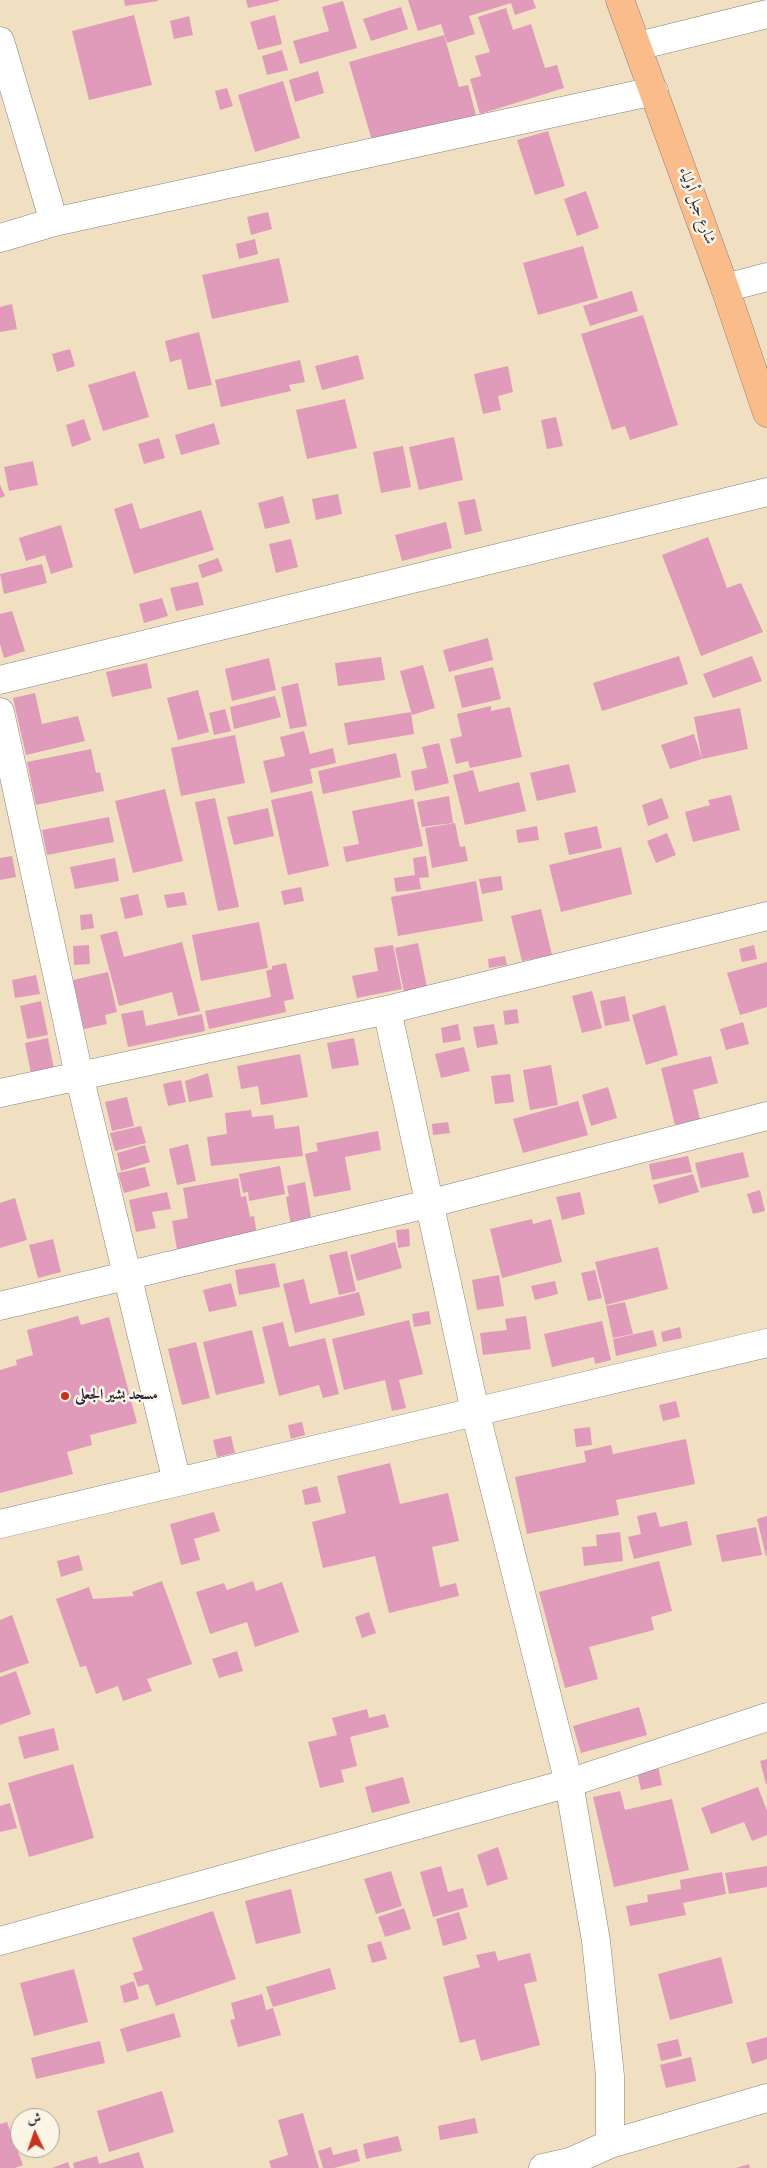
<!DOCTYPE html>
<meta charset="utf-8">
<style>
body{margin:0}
#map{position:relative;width:767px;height:2168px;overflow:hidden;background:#f0e0c1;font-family:"IM FELL DW Pica",Amiri,serif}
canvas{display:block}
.north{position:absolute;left:10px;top:2108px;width:50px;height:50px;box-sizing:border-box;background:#fcf5e5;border:1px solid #a5a1a1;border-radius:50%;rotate:357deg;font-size:14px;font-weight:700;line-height:20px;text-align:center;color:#22223b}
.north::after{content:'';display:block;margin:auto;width:18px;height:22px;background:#c8321e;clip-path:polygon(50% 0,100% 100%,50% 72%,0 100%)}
</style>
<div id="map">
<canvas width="767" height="2168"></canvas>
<div class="north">ش</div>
</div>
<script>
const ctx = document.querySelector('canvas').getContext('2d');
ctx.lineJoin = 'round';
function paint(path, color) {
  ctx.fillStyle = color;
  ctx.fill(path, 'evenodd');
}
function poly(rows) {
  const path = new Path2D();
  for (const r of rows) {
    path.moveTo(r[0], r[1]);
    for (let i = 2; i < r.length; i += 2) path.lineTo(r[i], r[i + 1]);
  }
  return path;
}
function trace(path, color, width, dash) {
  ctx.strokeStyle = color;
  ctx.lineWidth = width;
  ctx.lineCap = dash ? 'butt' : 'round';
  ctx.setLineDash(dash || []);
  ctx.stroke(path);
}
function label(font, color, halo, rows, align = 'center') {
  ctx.font = font + ' "IM FELL DW Pica",Amiri,serif';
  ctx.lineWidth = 5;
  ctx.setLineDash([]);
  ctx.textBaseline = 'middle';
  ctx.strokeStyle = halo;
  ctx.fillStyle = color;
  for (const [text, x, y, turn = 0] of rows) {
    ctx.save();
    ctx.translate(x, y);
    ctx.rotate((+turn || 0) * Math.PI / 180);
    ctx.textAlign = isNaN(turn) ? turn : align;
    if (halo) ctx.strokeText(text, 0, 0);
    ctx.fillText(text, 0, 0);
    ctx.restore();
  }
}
paint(poly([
 [124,0,158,0,158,1,125,6],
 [246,0,279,0,279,1,248,8],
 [408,0,533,0,536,8,515,15,511,3,469,16,475,34,447,43,441,24,418,31],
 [343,1,357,48,300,64,293,41,329,31,322,7],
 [401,7,408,29,371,41,363,19],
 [506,8,513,30,531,24,545,68,557,65,564,88,480,114,470,79,481,76,475,56,490,52,478,17],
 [134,15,152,85,89,100,72,31],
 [275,15,282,44,258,50,250,22],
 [189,16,193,35,174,39,170,21],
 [444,35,459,87,468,85,476,115,373,144,349,62],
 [282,50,288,70,267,75,262,56],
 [318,71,324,93,295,102,289,80],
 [283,81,300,138,255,152,238,95],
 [227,88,233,106,220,110,215,91],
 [548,131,565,186,535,195,517,140],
 [586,191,599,228,577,236,564,199],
 [268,212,272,229,251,235,247,217],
 [255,239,258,254,239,259,236,244],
 [583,246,598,298,538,315,523,263],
 [279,258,289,302,212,319,202,275],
 [632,291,638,311,590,326,583,306],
 [12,304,17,329,0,332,0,307],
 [643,315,678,425,630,440,625,426,612,430,581,334],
 [199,332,212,385,188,390,181,359,170,362,165,341],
 [70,349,75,366,57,372,52,354],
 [358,355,364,379,322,390,315,366],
 [300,360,305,382,289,385,291,391,221,407,215,380],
 [508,366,513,392,498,396,501,410,483,414,474,374],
 [135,371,149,417,103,431,88,385],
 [345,399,357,448,307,459,296,410],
 [556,417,563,446,547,449,541,420],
 [84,419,91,440,72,447,66,425],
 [214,423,220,444,181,455,175,435],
 [454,437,463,480,419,490,409,447],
 [159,438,165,458,144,464,138,444],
 [403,446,411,487,381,493,373,452],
 [33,461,38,485,9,491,4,467],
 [0,485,5,496,0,498],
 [338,494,342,514,316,520,312,499],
 [283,496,290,523,265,529,258,503],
 [475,499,482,531,465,535,458,502],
 [132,503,140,529,201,510,214,550,134,574,114,509],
 [446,522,452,548,402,561,395,535],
 [61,525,73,567,51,574,45,555,26,561,19,538],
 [708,537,727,588,741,583,763,632,701,656,662,555],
 [291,539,298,567,276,573,269,544],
 [218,558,223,571,202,578,198,565],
 [42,564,47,583,4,594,0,574],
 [198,582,204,605,176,611,170,588],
 [162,598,168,616,144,623,139,604],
 [12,611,25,651,4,658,0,644,0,614],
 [488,638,493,660,449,672,443,650],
 [679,656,688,684,602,711,593,683],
 [752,656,762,681,713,698,703,674],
 [381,657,385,680,338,686,335,663],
 [269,658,276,690,232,701,225,669],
 [147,663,152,688,112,697,106,672],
 [423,665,435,708,412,715,400,671],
 [493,667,501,699,462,708,454,676],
 [298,683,307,726,290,729,281,687],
 [198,690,209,732,178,740,167,698],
 [35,693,42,724,78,716,85,741,26,755,13,698],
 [275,696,281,717,234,729,230,707],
 [491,706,491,711,510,707,522,757,470,768,468,761,456,764,450,739,462,736,457,714],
 [740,708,748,749,702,759,694,717],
 [225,709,231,731,214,735,209,713],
 [411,712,414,734,348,745,344,723],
 [304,731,310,754,333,748,336,763,310,769,313,783,271,793,263,761,285,756,280,737],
 [694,734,702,759,670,769,661,745],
 [235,735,245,783,181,796,171,748],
 [439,743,449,783,415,791,411,771,427,768,422,747],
 [91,749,96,773,100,772,104,791,36,805,27,762],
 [396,753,401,777,323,794,318,771],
 [569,764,576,792,537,801,530,773],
 [473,770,479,792,519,782,526,811,465,825,453,775],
 [165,789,183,861,133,873,115,801],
 [312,791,329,866,288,875,271,800],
 [731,795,740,830,693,842,685,812,710,805,708,800],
 [449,796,453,823,422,827,417,802],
 [215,798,239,907,218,911,195,802],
 [662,798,669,818,648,826,642,805],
 [413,799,423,846,346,862,343,847,359,844,352,811],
 [268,808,274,836,234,845,227,817],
 [109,817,114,842,47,855,42,830],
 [455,823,460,847,465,846,468,861,432,868,425,828],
 [537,826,539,840,518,843,516,830],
 [597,826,602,848,569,855,564,833],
 [667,833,676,855,656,863,647,841],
 [621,847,632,894,561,912,549,865],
 [12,856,16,877,0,880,0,858],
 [426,856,429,877,419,878,421,889,396,892,394,878,415,875,413,858],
 [115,858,119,881,75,889,70,867],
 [501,876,503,890,482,894,479,879],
 [476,881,483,921,398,936,391,897],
 [301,887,304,901,284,905,281,891],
 [184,892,187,905,167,908,164,895],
 [138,894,143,915,125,919,120,898],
 [541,909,552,955,522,961,511,916],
 [92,914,94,928,81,930,80,915],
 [259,922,268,968,201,981,192,935],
 [117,931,124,957,182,942,200,1011,178,1016,172,992,119,1006,100,935],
 [418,943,427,987,404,992,395,948],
 [89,945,90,964,74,965,73,946],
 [393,945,402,989,357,998,352,976,378,971,374,948],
 [754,945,757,959,742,962,739,949],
 [505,956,507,965,489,968,488,959],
 [767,962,767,1007,740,1015,727,973],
 [286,963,294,999,284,1001,286,1012,209,1029,205,1011,271,997,266,971,272,969,272,966],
 [108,972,117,1012,105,1015,107,1024,84,1029,73,980],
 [36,975,40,994,15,998,12,980],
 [592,991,602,1028,582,1033,572,996],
 [625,996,630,1021,605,1026,600,1001],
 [41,1001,48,1035,27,1039,20,1006],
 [665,1005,678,1055,646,1065,632,1015],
 [517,1009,519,1023,505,1025,503,1011],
 [143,1010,146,1026,202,1014,205,1031,128,1047,121,1014],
 [743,1022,749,1044,726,1050,720,1029],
 [458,1024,461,1040,443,1043,441,1028],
 [494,1024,498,1044,477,1048,473,1027],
 [48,1038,54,1069,31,1074,25,1043],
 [354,1038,359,1065,332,1069,327,1043],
 [464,1047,470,1071,441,1078,435,1054],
 [300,1054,308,1097,261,1105,258,1086,241,1089,237,1066],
 [711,1056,718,1083,693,1090,700,1119,675,1125,661,1068],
 [551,1065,558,1105,530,1110,523,1070],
 [208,1073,213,1097,189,1102,185,1081],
 [510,1074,514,1102,495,1104,491,1076],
 [181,1080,186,1102,168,1106,163,1084],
 [608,1087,617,1118,591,1126,582,1095],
 [127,1097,134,1126,112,1131,105,1102],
 [578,1101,588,1135,523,1153,513,1119],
 [251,1110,252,1117,273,1115,275,1129,299,1126,303,1156,211,1166,207,1137,227,1134,225,1113],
 [448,1122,450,1133,433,1135,432,1124],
 [141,1126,146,1143,115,1151,110,1133],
 [378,1131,381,1150,345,1157,351,1190,314,1197,305,1154,318,1151,316,1143],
 [188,1144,196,1181,177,1185,169,1149],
 [145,1145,150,1162,121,1171,117,1153],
 [743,1152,749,1177,701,1188,695,1163],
 [688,1156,692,1172,652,1180,649,1164],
 [280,1166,285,1194,249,1201,248,1192,243,1193,239,1174],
 [145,1167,150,1186,124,1193,118,1173],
 [693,1174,699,1192,659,1204,653,1185],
 [238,1178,241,1197,246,1196,250,1217,254,1216,258,1242,178,1255,172,1221,188,1218,183,1188],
 [305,1182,312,1223,291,1226,286,1197,289,1196,287,1186],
 [760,1190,765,1211,753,1214,747,1194],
 [167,1192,171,1209,152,1212,156,1228,136,1232,129,1200],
 [580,1192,585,1214,562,1220,556,1197],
 [15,1198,27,1240,0,1248,0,1203],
 [532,1219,533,1224,551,1219,562,1262,502,1278,490,1229],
 [409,1229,410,1246,398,1248,396,1230],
 [53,1239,61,1272,38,1278,29,1245],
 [395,1242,402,1268,357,1281,350,1255],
 [658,1247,668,1289,606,1305,595,1262],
 [347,1251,356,1291,339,1295,329,1255],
 [275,1263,280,1287,239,1295,235,1270],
 [595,1270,602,1298,588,1301,581,1273],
 [499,1275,504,1306,477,1310,472,1280],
 [304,1279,310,1304,359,1292,365,1315,295,1333,283,1284],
 [555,1281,558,1294,535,1300,531,1286],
 [231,1283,237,1306,209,1312,203,1290],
 [625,1302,633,1334,613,1338,606,1306],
 [429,1311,431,1324,414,1327,412,1314],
 [78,1316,81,1325,109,1317,137,1423,90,1435,92,1445,67,1452,73,1474,0,1493,0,1370,17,1365,16,1360,33,1355,27,1330],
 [526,1316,531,1349,483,1355,480,1333,507,1330,505,1319],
 [409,1320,423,1374,399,1380,406,1408,392,1411,385,1380,344,1390,332,1339],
 [602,1321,611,1360,595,1364,594,1357,552,1367,544,1334],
 [283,1322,289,1347,325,1338,339,1394,323,1398,319,1385,279,1396,262,1327],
 [680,1327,682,1338,663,1342,661,1332],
 [252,1330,265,1383,216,1395,203,1342],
 [653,1330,657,1346,616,1356,613,1339],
 [196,1342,210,1398,182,1405,168,1349],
 [676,1401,680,1417,663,1421,659,1405],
 [302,1422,305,1435,291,1439,288,1425],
 [590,1427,592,1445,576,1447,574,1429],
 [231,1436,235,1453,217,1457,213,1440],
 [686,1439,695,1484,616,1500,619,1515,527,1534,515,1477,586,1462,584,1451,611,1445,613,1454],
 [390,1463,400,1504,448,1493,459,1541,432,1547,440,1587,456,1583,459,1596,389,1613,375,1556,323,1568,312,1522,346,1513,337,1476],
 [317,1486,321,1502,305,1505,302,1490],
 [214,1512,220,1531,194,1539,200,1560,181,1565,170,1524],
 [656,1512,660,1527,687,1521,692,1545,634,1559,628,1537,641,1534,637,1516],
 [767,1516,767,1556,766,1556,757,1519],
 [756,1527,762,1555,722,1562,716,1535],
 [620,1532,623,1561,584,1566,582,1547,597,1546,596,1535],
 [79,1555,83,1570,61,1577,57,1561],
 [659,1561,672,1611,651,1617,654,1630,589,1647,598,1679,565,1688,539,1592],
 [162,1581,192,1664,147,1679,152,1691,123,1701,118,1686,96,1694,86,1666,80,1667,56,1599,89,1587,93,1599,134,1596,132,1592],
 [253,1581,256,1591,282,1582,299,1632,255,1647,247,1622,210,1634,196,1592,224,1583,227,1590],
 [369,1612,376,1633,362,1638,355,1617],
 [12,1615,29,1663,0,1673,0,1620],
 [237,1651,243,1671,219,1678,212,1659],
 [16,1671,31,1714,0,1725,0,1677],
 [639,1707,647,1735,581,1753,573,1726],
 [367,1709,369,1718,385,1714,389,1727,350,1737,357,1766,341,1770,344,1782,320,1788,308,1742,337,1735,332,1718],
 [54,1728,59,1750,24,1759,18,1737],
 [767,1759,767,1784,766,1784,760,1761],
 [73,1764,94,1838,29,1857,8,1783],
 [658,1766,662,1785,641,1790,637,1771],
 [403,1777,410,1803,372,1813,365,1787],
 [758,1787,767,1811,767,1835,752,1841,744,1822,711,1834,701,1808],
 [620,1791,625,1810,672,1799,689,1870,614,1887,593,1797],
 [10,1803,17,1828,0,1832,0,1806],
 [498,1847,508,1879,487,1886,477,1855],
 [441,1866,448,1892,463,1888,468,1907,433,1917,420,1872],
 [767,1866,767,1887,729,1894,725,1873],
 [391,1871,402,1906,376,1914,364,1879],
 [722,1872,726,1894,683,1903,686,1915,630,1926,626,1906,648,1902,647,1895,681,1889,680,1880],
 [291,1889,301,1933,256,1944,245,1901],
 [404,1908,411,1929,385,1937,378,1917],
 [213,1911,236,1979,156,2006,148,1984,138,1987,133,1973,143,1970,132,1938],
 [459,1912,467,1939,443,1946,436,1919],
 [381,1941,387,1959,372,1963,367,1945],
 [495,1951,498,1961,530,1953,537,1981,524,1984,540,2045,481,2061,475,2039,460,2043,443,1977,480,1967,476,1955],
 [721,1957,733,2003,670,2020,658,1974],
 [330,1968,336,1989,273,2007,266,1987],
 [74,1969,88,2022,34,2036,20,1983],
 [134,1981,139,1999,124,2003,120,1986],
 [262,1994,266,2010,273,2008,281,2035,238,2047,230,2020,235,2019,231,2003],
 [174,2013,181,2037,127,2052,120,2029],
 [767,2037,767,2059,752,2064,746,2043],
 [678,2039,682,2056,661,2061,657,2044],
 [100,2041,105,2063,36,2079,31,2058],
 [691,2057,696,2081,666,2088,660,2065],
 [162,2091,174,2132,109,2152,97,2111],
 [303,2113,319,2168,271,2168,269,2161,288,2155,278,2120],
 [475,2118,478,2133,440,2140,438,2126],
 [7,2122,23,2165,15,2168,0,2168,0,2124],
 [398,2136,402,2151,366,2159,363,2144],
 [331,2147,333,2155,357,2149,360,2161,334,2168,323,2168,318,2151],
 [139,2152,144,2168,74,2168,73,2163,97,2156,99,2164],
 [68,2162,70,2168,52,2168],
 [749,2164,750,2168,736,2168]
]), '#e09aba');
const minor = poly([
 [0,41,54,222],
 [638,46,767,14],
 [0,238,54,222,654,91],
 [725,288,767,277],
 [0,680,767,492],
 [0,712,79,1075,177,1482],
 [387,1010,475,1411,569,1783,596,1941,610,2076,610,2144],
 [0,1093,387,1010,767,916],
 [0,1306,428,1204,767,1116],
 [0,1524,767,1343],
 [0,1941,569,1783,767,1717],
 [543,2168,570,2162,610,2144,767,2098]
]);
const highway = poly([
 [620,0,725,288,767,413]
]);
trace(minor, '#89817e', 29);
trace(highway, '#89817e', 29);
trace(minor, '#fff', 28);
trace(highway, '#fabc8b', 28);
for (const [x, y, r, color] of [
 [65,1396,5,"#c8321e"]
]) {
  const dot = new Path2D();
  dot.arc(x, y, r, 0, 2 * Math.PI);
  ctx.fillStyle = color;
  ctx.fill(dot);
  trace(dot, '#fcf5e5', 2);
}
label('15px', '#22223b', '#fcf5e5', [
 ["شارع جبل أولياء",696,206,70]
]);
label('bold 15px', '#22223b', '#fcf5e5', [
 ["مسجد بشير الجعلى",75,1396]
], 'left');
</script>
